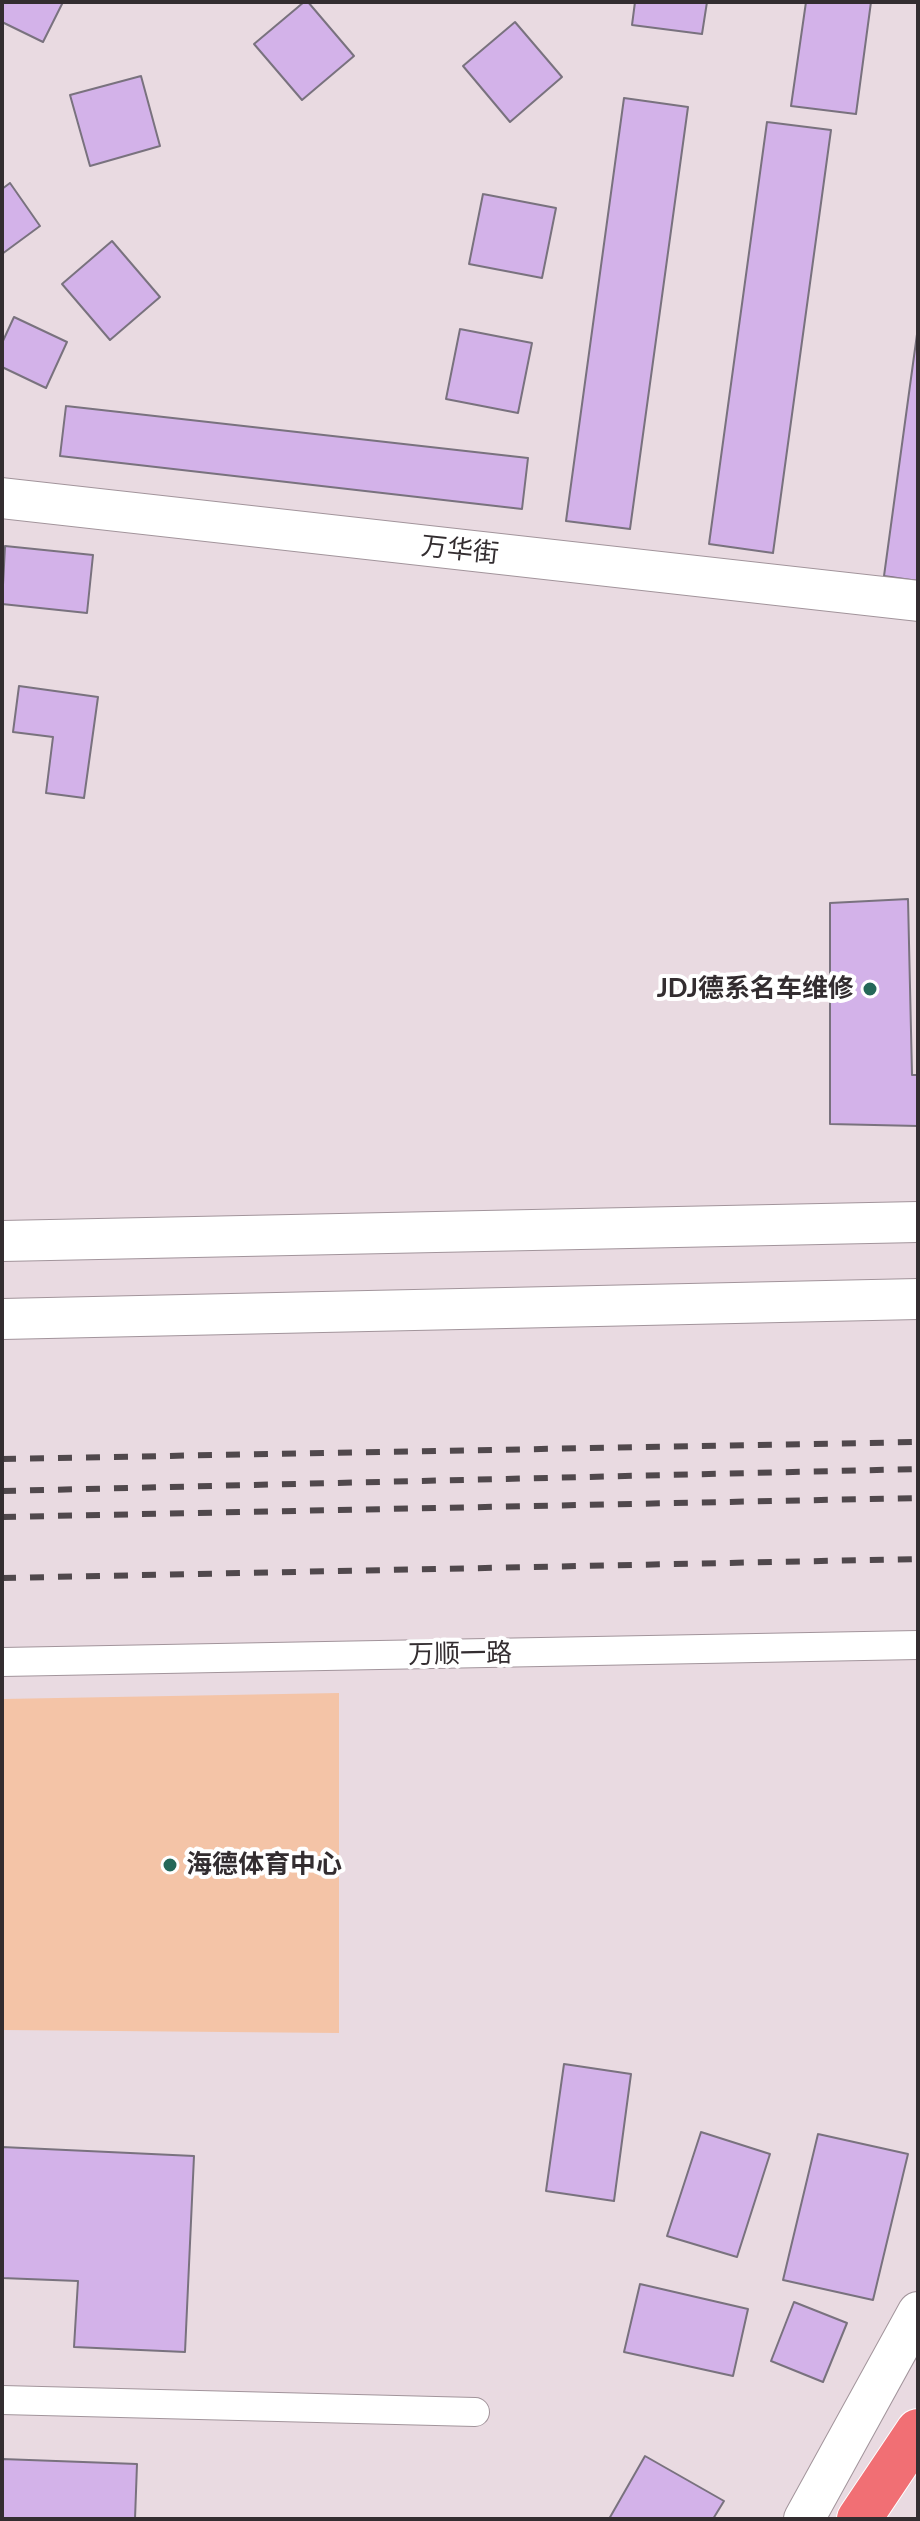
<!DOCTYPE html>
<meta charset="utf-8">
<style>
body{margin:0}
#map{position:relative;width:920px;height:2521px;overflow:hidden;background:#e9dae1;font-family:Lato,sans-serif}
canvas{display:block}
.frame{position:absolute;inset:0;border:4px solid #332d30;pointer-events:none}
</style>
<div id="map">
<canvas width="920" height="2521"></canvas>
<div class="frame"></div>
</div>
<script>
const ctx = document.querySelector('canvas').getContext('2d');
ctx.lineJoin = 'round';
function paint(path, color) {
  ctx.fillStyle = color;
  ctx.fill(path, 'evenodd');
}
function poly(rows) {
  const path = new Path2D();
  for (const r of rows) {
    path.moveTo(r[0], r[1]);
    for (let i = 2; i < r.length; i += 2) path.lineTo(r[i], r[i + 1]);
  }
  return path;
}
function trace(path, color, width, dash) {
  ctx.strokeStyle = color;
  ctx.lineWidth = width;
  ctx.lineCap = dash ? 'butt' : 'round';
  ctx.setLineDash(dash || []);
  ctx.stroke(path);
}
function label(font, color, halo, rows, align = 'center') {
  ctx.font = font + ' Lato,"Noto Sans SC",sans-serif';
  ctx.lineWidth = 8;
  ctx.setLineDash([]);
  ctx.textBaseline = 'middle';
  ctx.strokeStyle = halo;
  ctx.fillStyle = color;
  for (const [text, x, y, turn = 0] of rows) {
    ctx.save();
    ctx.translate(x, y);
    ctx.rotate((+turn || 0) * Math.PI / 180);
    ctx.textAlign = isNaN(turn) ? turn : align;
    if (halo) ctx.strokeText(text, 0, 0);
    ctx.fillText(text, 0, 0);
    ctx.restore();
  }
}
paint(poly([
 [339,1693,339,2033,2,2030,2,1699]
]), '#f4c4a7');
const building = poly([
 [2,2,63,2,43,42,2,22,2,2],
 [304,2,308,2,354,56,302,100,254,44,304,2],
 [635,2,707,2,702,34,632,25,635,2],
 [806,2,871,2,856,114,791,106,806,2],
 [515,22,562,77,510,122,463,66,515,22],
 [141,76,160,146,90,166,70,95,141,76],
 [624,98,688,107,630,529,566,521,624,98],
 [767,122,831,130,773,553,709,544,767,122],
 [10,183,40,226,2,254,2,189,10,183],
 [483,194,556,208,542,278,469,264,483,194],
 [112,241,160,297,110,340,62,284,112,241],
 [14,317,67,342,46,388,2,367,2,343,14,317],
 [918,327,918,581,884,576,918,327],
 [460,329,532,343,518,413,446,399,460,329],
 [66,406,528,458,522,509,60,456,66,406],
 [5,546,93,555,87,613,2,604,5,546],
 [19,686,98,697,84,798,46,793,53,737,13,732,19,686],
 [908,899,912,1075,918,1075,918,1126,830,1124,830,903,908,899],
 [564,2064,631,2074,614,2201,546,2191,564,2064],
 [701,2132,770,2154,737,2257,667,2236,701,2132],
 [818,2134,908,2154,873,2300,783,2280,818,2134],
 [2,2147,194,2156,185,2352,74,2347,78,2281,2,2278,2,2147],
 [640,2284,748,2309,733,2376,624,2352,640,2284],
 [794,2302,847,2323,823,2382,771,2361,794,2302],
 [645,2456,724,2501,713,2519,609,2519,645,2456],
 [2,2459,137,2464,135,2519,2,2519,2,2459]
]);
paint(building, '#d3b2e9');
trace(building, '#79727e', 2);
const street = poly([
 [2,1662,918,1645],
 [2,2400,475,2412]
]);
const secondary = poly([
 [2,498,918,601],
 [2,1241,918,1222],
 [2,1319,918,1299],
 [804,2519,918,2312]
]);
const highway = poly([
 [859,2519,918,2431]
]);
trace(street, '#a2949b', 30);
trace(secondary, '#a2949b', 42);
trace(highway, '#fff', 46);
trace(street, '#fff', 28);
trace(secondary, '#fff', 40);
trace(highway, '#f16f74', 44);
trace(poly([
 [2,1459,918,1442],
 [2,1491,918,1469],
 [2,1517,918,1498],
 [2,1578,918,1559]
]), '#50484c', 6, [14, 14]);
for (const [x, y, r, color] of [
 [870,989,8,"#246758"],
 [170,1865,8,"#246758"]
]) {
  const dot = new Path2D();
  dot.arc(x, y, r, 0, 2 * Math.PI);
  ctx.fillStyle = color;
  ctx.fill(dot);
  trace(dot, '#fff', 3);
}
label('26px', '#332d30', '#fff', [
 ["万华街",460,550,6],
 ["万顺一路",460,1654,-1]
]);
label('bold 26px', '#332d30', '#fff', [
 ["JDJ德系名车维修",854,989],
 ["海德体育中心",186,1865,"left"]
], 'right');
</script>
